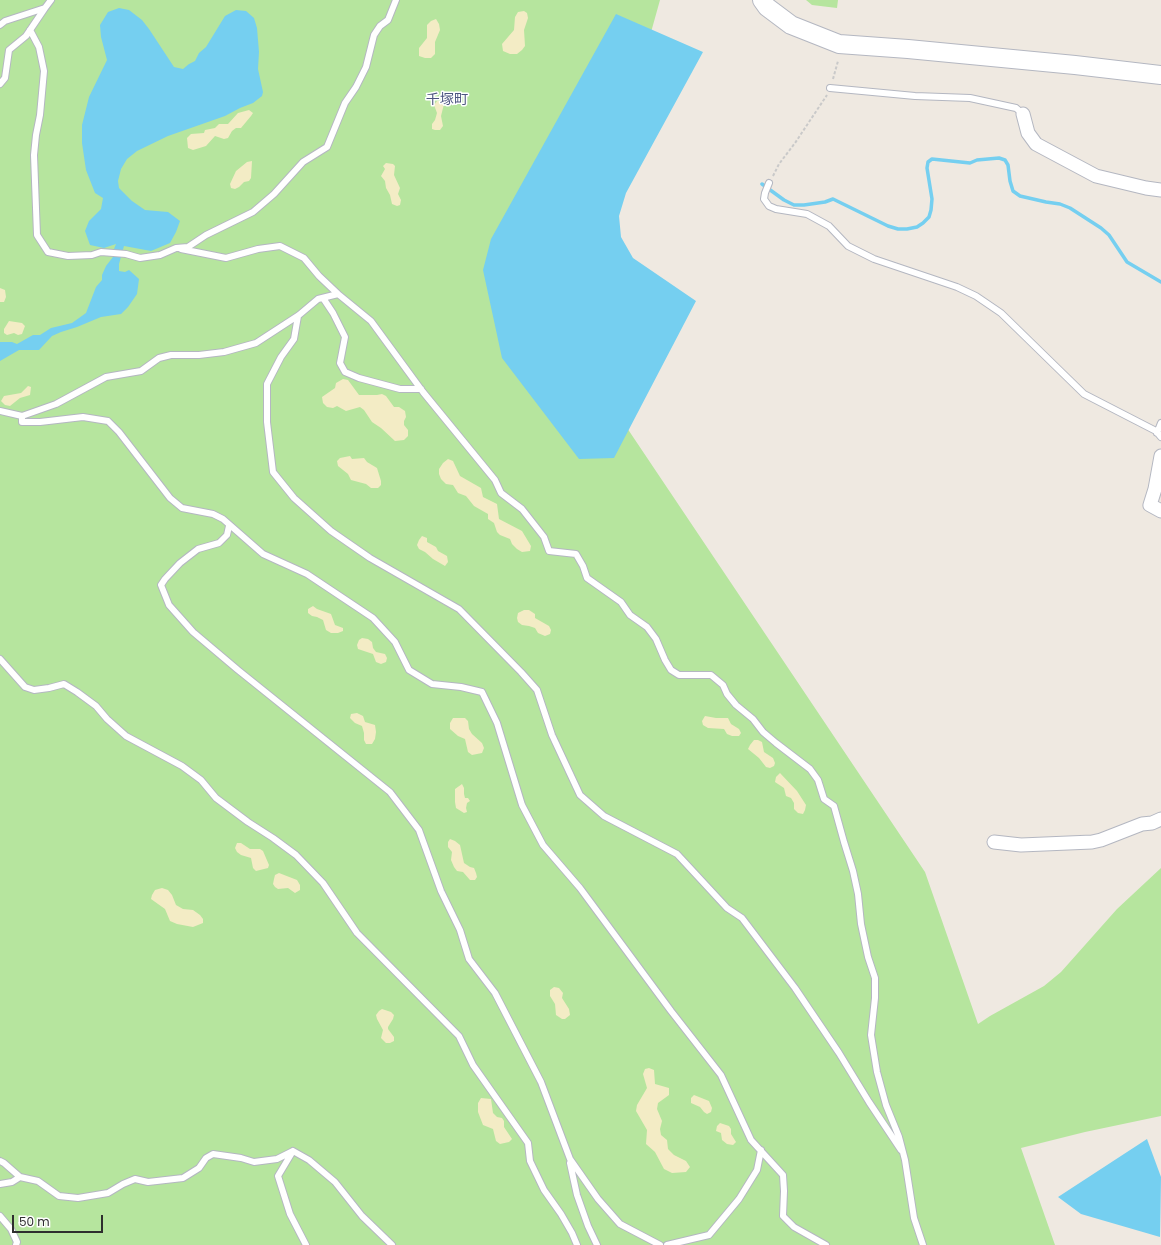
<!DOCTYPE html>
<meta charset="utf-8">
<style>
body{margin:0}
#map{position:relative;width:1161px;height:1245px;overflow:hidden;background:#efe9e1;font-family:Poppins,sans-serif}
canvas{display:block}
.scale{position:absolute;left:12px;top:1215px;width:91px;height:18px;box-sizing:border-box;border:2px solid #2e2e2e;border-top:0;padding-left:5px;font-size:12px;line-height:14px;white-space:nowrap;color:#2e2e2e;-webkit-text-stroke:3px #fff;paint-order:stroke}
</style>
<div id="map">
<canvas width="1161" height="1245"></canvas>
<div class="scale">50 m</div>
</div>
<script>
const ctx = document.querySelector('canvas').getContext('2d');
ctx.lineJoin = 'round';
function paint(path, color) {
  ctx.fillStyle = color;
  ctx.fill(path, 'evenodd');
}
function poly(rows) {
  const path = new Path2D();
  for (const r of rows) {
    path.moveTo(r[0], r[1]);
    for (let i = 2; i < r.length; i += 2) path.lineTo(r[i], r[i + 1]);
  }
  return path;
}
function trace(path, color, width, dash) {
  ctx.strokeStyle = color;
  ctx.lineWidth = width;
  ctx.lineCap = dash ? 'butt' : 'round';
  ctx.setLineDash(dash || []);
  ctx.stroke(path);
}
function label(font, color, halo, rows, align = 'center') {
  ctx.font = font + ' Poppins,"Noto Sans JP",sans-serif';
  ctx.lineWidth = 3;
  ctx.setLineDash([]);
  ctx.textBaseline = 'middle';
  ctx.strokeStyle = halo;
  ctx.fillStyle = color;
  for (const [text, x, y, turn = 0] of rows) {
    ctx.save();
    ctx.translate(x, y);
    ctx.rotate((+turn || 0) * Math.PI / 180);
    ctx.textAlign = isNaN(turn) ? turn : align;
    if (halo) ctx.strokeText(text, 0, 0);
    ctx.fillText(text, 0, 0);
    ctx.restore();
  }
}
paint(poly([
 [0,0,660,0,566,337,925,872,978,1024,990,1016,1044,986,1061,972,1117,909,1161,868,1161,1116,1085,1132,1021,1148,1055,1245,0,1245],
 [806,0,838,0,837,8,812,5]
]), '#b6e59e');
paint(poly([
 [524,11,527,13,528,18,524,30,525,46,522,50,517,54,510,54,503,51,502,44,514,30,515,17,518,12],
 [436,19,439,24,440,30,435,42,435,54,431,58,425,58,419,56,419,48,427,38,427,25,431,21],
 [437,101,441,101,444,104,441,116,443,126,440,130,435,130,432,129,432,124,435,120,437,113,434,105],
 [249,110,253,113,251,116,241,128,236,128,232,131,228,138,224,139,215,136,206,146,193,150,188,148,187,138,191,134,204,133,205,130,215,128,219,124,228,124,238,113],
 [252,161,251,178,249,181,244,182,239,187,235,189,231,188,230,184,236,171,247,162],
 [386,163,393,164,395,166,394,175,400,188,398,194,401,200,400,205,397,206,392,204,390,195,386,188,385,181,381,176,385,169,383,166],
 [0,288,5,290,6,297,4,302,0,302],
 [9,321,22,323,25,326,22,334,18,335,14,333,7,335,4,333,4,329],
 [343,379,348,380,359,395,377,395,382,394,386,396,394,407,399,407,405,411,406,417,404,421,404,425,408,430,408,436,404,440,395,441,381,428,372,422,364,410,360,407,346,411,337,406,333,408,327,407,323,403,322,397,335,388,336,383],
 [28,386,31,387,30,395,20,398,10,406,5,405,1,401,4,396,21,393],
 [350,456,352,459,364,458,367,462,377,468,381,481,381,485,378,488,371,488,366,484,351,480,348,474,338,466,337,461,340,458],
 [448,459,453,461,460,476,481,488,483,497,497,504,499,519,522,531,531,546,530,551,522,552,517,549,512,544,510,539,500,535,497,532,494,523,488,519,488,514,474,506,466,496,458,493,453,485,446,484,441,479,439,474,439,469,443,463],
 [422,536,427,538,427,542,436,547,438,551,447,556,448,562,445,566,433,559,425,552,419,549,417,545,419,540],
 [313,606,317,609,331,614,335,625,343,628,343,631,338,633,331,633,326,630,323,620,317,617,312,616,308,613,308,609],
 [524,610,529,610,535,614,535,618,549,626,551,630,550,634,545,636,538,633,535,628,529,626,522,625,518,622,517,618,518,613],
 [362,638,368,639,372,642,373,648,376,652,385,654,387,658,386,662,381,664,376,662,373,654,358,649,357,645,359,640],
 [357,713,363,716,365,722,375,725,376,732,375,739,372,744,366,744,364,740,364,733,362,726,355,723,350,718,351,714],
 [705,716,716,718,728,718,731,724,739,729,741,733,739,736,732,736,727,734,724,729,708,728,703,725,702,721],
 [453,718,465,718,468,721,469,729,472,734,482,743,484,748,482,753,472,755,468,752,465,739,458,736,450,729,450,723],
 [754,740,758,740,762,742,764,752,773,758,775,763,774,766,770,768,766,767,759,758,748,749,750,745],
 [780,773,797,791,806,805,805,810,803,814,798,813,794,809,794,803,791,798,786,796,784,788,775,782,776,777],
 [462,784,464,788,464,794,465,798,468,798,470,801,467,803,466,808,467,812,464,813,456,808,455,802,455,789],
 [450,839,455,841,460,845,464,863,470,867,474,868,476,873,477,877,475,880,470,880,463,872,457,871,454,867,451,860,452,852,448,847,448,842],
 [237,843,241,843,250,849,260,849,263,851,269,865,268,868,256,871,253,868,251,858,241,855,237,852,235,848],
 [279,873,297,880,300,885,300,890,295,893,288,888,278,889,275,887,273,884,274,879,275,875],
 [162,888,168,890,172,895,176,905,183,909,193,910,200,915,203,919,203,923,193,927,177,924,170,921,165,909,151,899,152,895,155,890],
 [554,987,559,988,563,993,562,998,569,1009,570,1015,565,1019,562,1019,556,1015,555,1004,550,996,550,990],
 [382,1009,391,1012,394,1015,393,1019,388,1027,388,1029,394,1037,394,1041,390,1043,386,1043,381,1038,383,1030,377,1019,376,1015,379,1011],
 [649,1068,654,1070,655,1084,669,1088,669,1095,658,1103,657,1109,662,1121,660,1129,661,1135,667,1140,668,1149,674,1155,686,1161,690,1167,686,1172,672,1173,664,1169,655,1152,646,1144,647,1130,636,1111,637,1105,647,1088,643,1074,645,1069],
 [694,1095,709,1101,712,1108,711,1112,707,1114,704,1112,700,1107,691,1103,691,1098],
 [481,1098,491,1099,493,1113,497,1117,502,1118,504,1121,504,1127,512,1139,509,1142,500,1144,496,1141,493,1129,483,1125,478,1112,478,1103],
 [720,1123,729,1126,731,1129,731,1134,736,1142,733,1145,727,1144,722,1140,721,1133,716,1131,717,1126]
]), '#f3ecc5');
paint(poly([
 [119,8,129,10,142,20,149,29,174,67,183,69,189,64,195,61,199,53,206,47,225,16,236,10,246,11,254,18,257,28,259,52,258,69,263,92,262,96,253,103,240,108,225,116,168,136,137,151,127,159,121,169,118,181,119,188,132,201,145,210,168,212,180,221,176,232,170,243,151,251,124,246,119,264,119,271,125,272,129,270,139,279,137,294,128,307,121,314,101,317,77,327,61,332,52,336,39,350,19,350,0,361,0,342,12,342,17,344,33,335,40,335,51,328,72,323,86,313,96,287,102,280,102,275,106,266,113,257,114,249,116,244,104,248,90,245,85,231,89,221,101,209,103,198,95,193,86,170,82,143,82,125,89,97,107,60,101,37,100,25,108,12],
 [616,14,703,52,626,193,619,216,621,237,633,258,696,301,614,458,579,459,502,358,483,270,491,239],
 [1147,1139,1161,1177,1160,1237,1081,1214,1058,1197]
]), '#75cff0');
trace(poly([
 [762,184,784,200,794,205,804,205,825,202,833,199,888,226,898,229,907,229,917,227,923,223,929,217,931,210,932,199,927,168,928,162,932,159,970,163,977,160,999,158,1005,160,1008,165,1010,181,1013,191,1020,196,1046,202,1060,204,1070,208,1101,228,1109,235,1127,262,1161,282]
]), '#75cff0', 3.5);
const lane = poly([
 [0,25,5,21,45,8,51,0],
 [30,30,39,47,44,71,40,115,36,135,34,155,37,235,48,252,68,256,92,255,101,252,126,254,140,258,160,255,176,248,188,247,206,235,253,212,274,194,303,162,327,147,345,103,356,87,366,67,374,35,380,26,388,20,396,0],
 [0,84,5,78,9,50,26,36,45,8],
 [830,88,915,96,970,98,1016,108,1023,114],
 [769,183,765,193,764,199,769,206,776,209,807,214,829,226,848,246,874,259,957,287,976,296,1001,313,1084,394,1156,431,1161,437],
 [181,249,226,258,258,249,280,246,304,258,319,276,338,294],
 [323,298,333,313,345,337,340,363,345,372,359,378,400,389,421,389],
 [298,316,294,339,281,357,267,384,267,422,273,472,294,498,331,531,370,558,459,609,521,672,537,690,552,735,580,795,604,816,677,854,727,908,742,918,795,988,839,1053,869,1102,901,1150],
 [0,411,22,416,56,404,106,377,141,371,159,358,171,355,199,355,224,352,256,343,299,315,318,299,338,294,371,321,423,392,495,480,501,493,522,509,544,537,549,551,576,554,583,566,587,578,621,602,630,615,647,627,656,639,665,660,671,670,679,675,711,675,723,685,727,694,736,705,753,719,763,732,776,743,810,769,818,780,824,799,834,806,844,842,853,871,858,894,861,924,868,957,875,978,875,998,871,1035,877,1072,886,1105,899,1137,905,1160,914,1218,923,1245],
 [22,416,22,422,40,422,83,417,108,421,119,432,170,498,182,508,213,514,223,519,263,554,307,574,373,618,395,642,409,670,432,684,461,687,482,692,497,723,522,805,543,845,580,888,671,1011,721,1075,751,1140,783,1175,784,1191,783,1216,794,1227,826,1245],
 [1157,433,1161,423],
 [229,526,227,535,219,543,198,549,180,563,165,579,161,585,169,605,193,632,238,670,390,792,419,830,441,891,460,930,469,959,495,993,541,1082,570,1159,598,1199,620,1224,660,1245],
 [0,659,25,687,34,690,49,688,64,684,77,692,96,706,107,719,126,736,182,766,201,780,216,798,248,822,273,838,296,855,323,883,357,933,459,1036,473,1065,528,1143,530,1161,544,1190,561,1214,572,1233,577,1245],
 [293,1151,278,1176,290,1214,306,1245],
 [0,1161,4,1163,20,1177,38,1181,59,1196,78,1198,108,1193,123,1184,135,1179,148,1182,183,1178,199,1168,206,1158,213,1154,241,1158,254,1162,277,1159,293,1151,309,1160,335,1182,362,1216,392,1245],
 [570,1163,577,1195,588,1226,597,1245],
 [0,1184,12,1182,20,1177],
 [0,1216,11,1229,17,1242,16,1245],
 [667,1245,709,1235,739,1199,757,1170,761,1150]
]);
const street = poly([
 [1023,114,1028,133,1036,144,1096,176,1146,188,1161,190],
 [1161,456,1155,489,1150,505,1161,511],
 [994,842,1021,845,1092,842,1101,840,1142,824,1152,823,1161,819]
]);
const secondary = poly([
 [762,0,767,7,791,25,839,44,908,49,1075,65,1161,75]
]);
trace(lane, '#b4b7c1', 8);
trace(street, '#b4b7c1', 15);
trace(secondary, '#b4b7c1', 20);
trace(poly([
 [833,79,838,61],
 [773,176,779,164,795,143,827,95]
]), '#c9c9c9', 2, [3, 2]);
trace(lane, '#fff', 6);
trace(street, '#fff', 13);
trace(secondary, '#fff', 18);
label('14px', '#4d5680', '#fff', [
 ["千塚町",447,100]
]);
</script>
